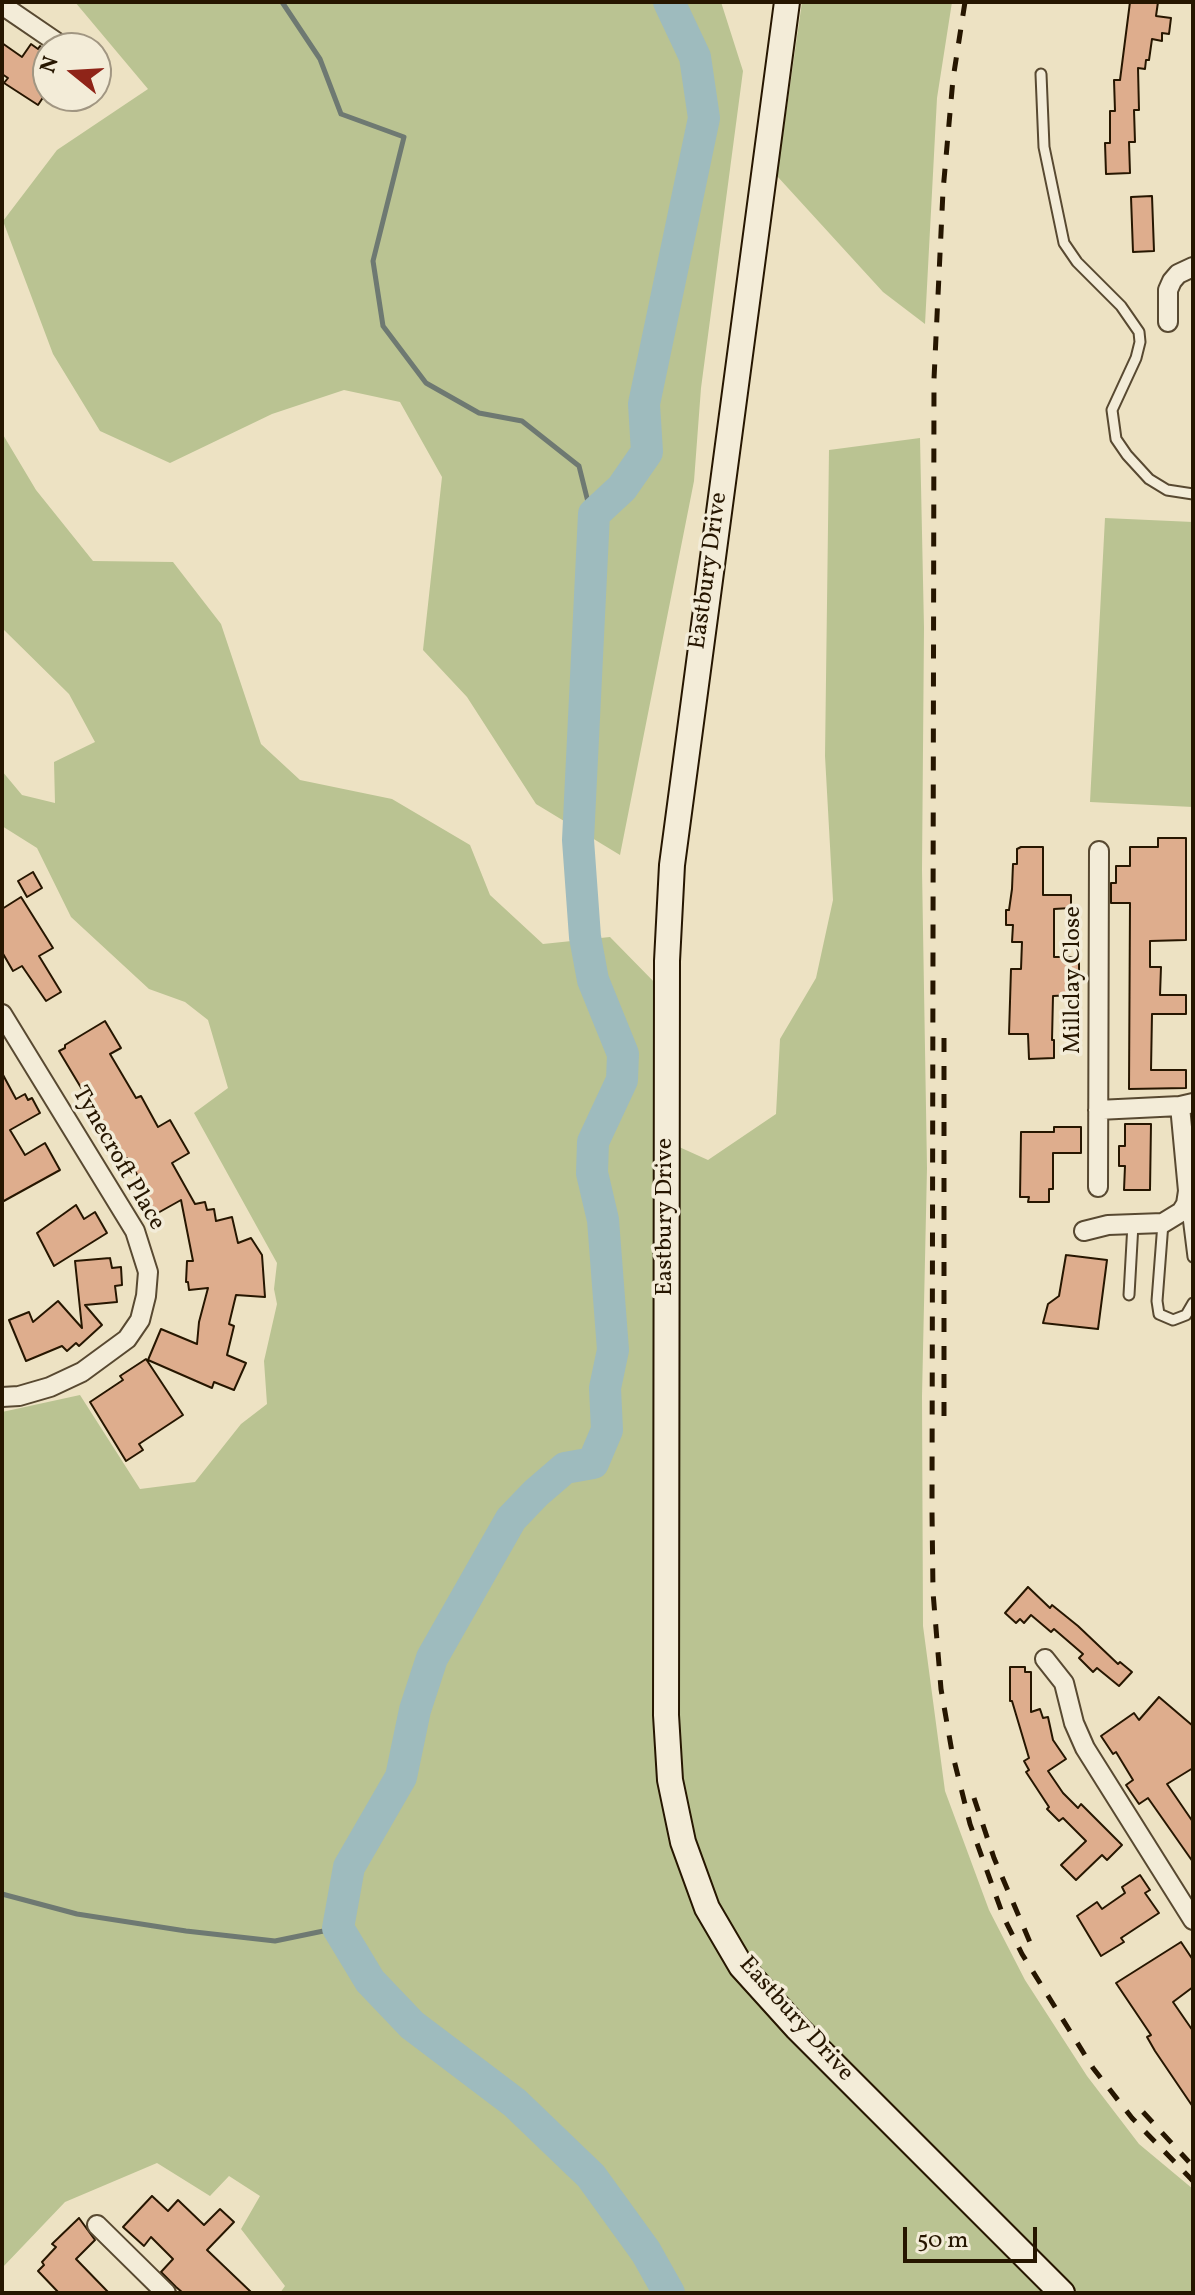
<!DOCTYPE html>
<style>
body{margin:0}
#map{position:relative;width:1195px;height:2295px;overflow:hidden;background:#ede2c3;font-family:Vollkorn,serif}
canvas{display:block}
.frame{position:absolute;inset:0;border:4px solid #261600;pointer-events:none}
.north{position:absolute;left:32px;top:32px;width:80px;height:80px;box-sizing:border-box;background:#f3ecd8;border:2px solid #a19682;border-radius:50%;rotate:288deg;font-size:22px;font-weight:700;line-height:32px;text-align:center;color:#261600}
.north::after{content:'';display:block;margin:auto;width:28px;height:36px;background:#8f2418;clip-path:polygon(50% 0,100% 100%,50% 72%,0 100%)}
.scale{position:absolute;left:903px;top:2227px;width:134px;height:36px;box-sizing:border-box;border:4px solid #261600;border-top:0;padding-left:10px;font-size:24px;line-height:28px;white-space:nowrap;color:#261600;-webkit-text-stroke:6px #f3ecd8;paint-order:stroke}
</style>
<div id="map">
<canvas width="1195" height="2295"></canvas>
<div class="frame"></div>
<div class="north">N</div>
<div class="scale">50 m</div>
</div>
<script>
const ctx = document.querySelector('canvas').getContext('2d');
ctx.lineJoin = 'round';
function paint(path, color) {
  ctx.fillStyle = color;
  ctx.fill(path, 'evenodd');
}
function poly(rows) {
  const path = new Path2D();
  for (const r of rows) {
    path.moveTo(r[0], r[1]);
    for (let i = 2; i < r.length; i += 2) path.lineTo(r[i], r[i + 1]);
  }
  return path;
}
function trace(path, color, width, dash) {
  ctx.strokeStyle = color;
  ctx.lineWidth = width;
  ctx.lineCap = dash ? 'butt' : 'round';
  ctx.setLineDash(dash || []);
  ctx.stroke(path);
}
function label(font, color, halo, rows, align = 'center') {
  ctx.font = font + ' Vollkorn,serif';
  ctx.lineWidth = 7;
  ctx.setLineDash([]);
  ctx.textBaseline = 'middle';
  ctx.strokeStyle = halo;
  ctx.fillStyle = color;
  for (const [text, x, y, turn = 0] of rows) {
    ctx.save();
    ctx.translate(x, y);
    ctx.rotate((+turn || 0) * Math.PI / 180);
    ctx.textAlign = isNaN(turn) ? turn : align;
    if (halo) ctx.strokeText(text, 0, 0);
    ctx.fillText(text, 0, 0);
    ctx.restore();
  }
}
paint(poly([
 [75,2,721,2,743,71,701,388,694,481,620,855,536,804,467,697,423,650,442,477,400,402,344,390,272,414,170,463,100,431,53,354,3,221,57,150,148,89],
 [802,2,952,2,937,98,925,324,883,292,777,176],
 [2,433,36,490,93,561,173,562,221,624,261,744,300,780,392,799,470,845,490,895,543,944,610,937,659,987,657,1137,708,1160,776,1114,780,1039,816,978,833,900,825,756,829,450,920,438,924,628,922,870,927,1168,922,1396,923,1626,945,1791,989,1910,1025,1980,1087,2076,1139,2144,1193,2189,1193,2293,280,2293,285,2286,241,2229,260,2196,229,2176,210,2196,157,2163,65,2202,2,2268,2,1412,80,1395,140,1489,195,1482,241,1424,267,1404,264,1361,277,1304,274,1289,277,1263,194,1113,228,1088,208,1020,185,1002,149,989,71,917,37,848,2,826,2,771,22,795,55,803,54,762,95,742,69,694,2,628],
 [1105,518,1193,522,1193,807,1090,802]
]), '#bac392');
trace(poly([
 [282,2,320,59,341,114,404,137,373,261,383,326,426,383,479,413,522,421,579,466,589,506,594,514],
 [2,1894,77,1914,186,1931,275,1941,338,1928]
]), '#6e7972', 5);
trace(poly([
 [669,2293,646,2252,591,2176,515,2103,412,2025,370,1981,338,1928,349,1867,401,1777,415,1710,432,1658,511,1519,536,1493,565,1468,593,1463,607,1430,605,1388,613,1350,603,1220,592,1173,593,1142,622,1080,623,1054,593,980,585,937,578,840,594,514,622,488,647,452,644,404,704,118,695,57,669,2]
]), '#9ebbbe', 32);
const building = poly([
 [1130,2,1158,2,1156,16,1171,18,1169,34,1162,33,1162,41,1152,39,1149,60,1146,60,1145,69,1138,68,1139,110,1134,110,1135,142,1129,142,1130,173,1106,174,1105,143,1110,143,1110,111,1115,111,1114,80,1120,80,1130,2],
 [2,43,22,57,31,44,38,49,40,46,48,51,48,90,38,105,4,83,8,78,2,74,2,43],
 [1152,196,1154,251,1133,252,1131,197,1152,196],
 [1158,838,1186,838,1186,940,1150,941,1150,967,1161,967,1160,995,1186,995,1186,1014,1152,1014,1151,1070,1186,1070,1186,1088,1129,1089,1130,903,1111,903,1111,883,1116,883,1116,866,1130,866,1130,847,1158,847,1158,838],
 [1021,847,1043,847,1043,895,1071,895,1071,908,1054,909,1054,957,1079,957,1079,984,1073,984,1073,995,1053,996,1052,1040,1054,1040,1054,1058,1029,1059,1028,1034,1009,1034,1011,969,1021,969,1022,942,1012,942,1013,925,1006,925,1006,910,1009,910,1012,889,1013,864,1017,864,1017,849,1021,847],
 [33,872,42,888,27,897,18,881,33,872],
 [21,897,53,948,39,956,61,992,46,1001,22,966,13,971,2,952,2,909,21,897],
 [105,1021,121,1048,110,1054,136,1098,141,1096,158,1127,170,1120,189,1153,172,1163,195,1204,205,1202,207,1210,214,1209,216,1221,232,1217,238,1243,251,1238,262,1255,265,1297,236,1295,229,1324,234,1326,227,1355,246,1363,234,1390,214,1382,212,1388,148,1360,161,1329,197,1344,199,1322,208,1288,189,1290,188,1282,186,1282,187,1261,193,1261,181,1200,156,1214,141,1188,144,1186,127,1158,124,1160,103,1123,96,1127,92,1121,83,1105,89,1101,59,1051,65,1048,65,1045,105,1021],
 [2,1073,16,1099,25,1094,28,1100,32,1098,40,1113,10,1130,25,1155,45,1143,60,1170,2,1202,2,1073],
 [1125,1124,1151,1124,1150,1190,1124,1190,1125,1166,1119,1166,1119,1146,1125,1146,1125,1124],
 [1054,1127,1081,1127,1081,1153,1053,1153,1053,1189,1049,1189,1049,1202,1028,1202,1029,1197,1020,1197,1021,1132,1054,1132,1054,1127],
 [76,1205,84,1219,95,1212,107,1233,54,1266,37,1233,76,1205],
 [1066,1255,1107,1260,1098,1329,1043,1323,1048,1304,1059,1296,1066,1255],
 [110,1258,112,1268,121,1267,122,1285,115,1286,117,1302,85,1305,102,1325,79,1346,76,1343,67,1351,62,1346,26,1361,9,1320,29,1312,33,1322,58,1301,82,1328,75,1261,110,1258],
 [146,1359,183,1415,139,1444,143,1450,126,1461,90,1402,123,1380,120,1376,146,1359],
 [1028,1587,1050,1608,1052,1605,1078,1626,1118,1664,1120,1662,1132,1672,1119,1686,1097,1668,1093,1672,1079,1658,1083,1654,1054,1629,1051,1632,1031,1615,1024,1623,1020,1619,1016,1623,1005,1613,1028,1587],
 [1010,1667,1025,1667,1025,1672,1031,1672,1031,1712,1040,1709,1043,1718,1048,1717,1053,1740,1066,1759,1048,1771,1063,1793,1078,1808,1081,1804,1122,1845,1107,1860,1102,1855,1076,1880,1061,1865,1086,1841,1063,1818,1059,1821,1047,1809,1049,1807,1026,1772,1029,1770,1024,1761,1029,1758,1012,1701,1010,1701,1010,1667],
 [1159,1697,1193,1726,1193,1768,1167,1784,1193,1822,1193,1862,1148,1798,1139,1804,1126,1785,1133,1780,1116,1752,1113,1754,1101,1736,1134,1713,1139,1720,1159,1697],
 [1140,1875,1150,1890,1145,1893,1159,1913,1121,1938,1124,1942,1101,1956,1077,1916,1097,1902,1102,1909,1125,1893,1122,1887,1140,1875],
 [1181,1942,1193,1960,1193,1987,1173,2002,1193,2031,1193,2107,1155,2051,1147,2037,1151,2035,1116,1983,1181,1942],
 [152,2196,168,2211,178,2200,204,2225,220,2209,234,2222,207,2250,252,2293,183,2293,176,2287,161,2272,173,2259,151,2237,144,2246,123,2227,152,2196],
 [79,2218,95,2240,76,2259,109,2293,59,2293,38,2271,44,2265,42,2262,56,2247,52,2244,79,2218]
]);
paint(building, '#dead8d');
trace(building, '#261600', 2);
const lane = poly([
 [1041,74,1044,147,1064,243,1077,262,1121,306,1139,332,1140,342,1136,358,1112,410,1116,439,1127,455,1149,479,1167,490,1193,494],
 [1187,1209,1193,1257],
 [1163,1223,1157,1301,1159,1314,1173,1320,1186,1315,1193,1303],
 [1129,1295,1133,1224]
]);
const street = poly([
 [2,5,65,48],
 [1168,322,1168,290,1172,281,1178,274,1193,267],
 [2,1014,135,1231,148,1272,146,1296,140,1320,127,1339,82,1372,50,1387,19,1396,2,1397],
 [1098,1110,1180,1106,1193,1103],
 [1098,1187,1099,851],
 [1084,1231,1108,1225,1163,1223,1181,1212,1186,1204,1188,1191,1180,1106],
 [1045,1659,1064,1683,1074,1723,1085,1748,1193,1920],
 [97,2225,166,2293]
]);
const secondary = poly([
 [787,2,672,865,667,961,666,1715,670,1780,683,1842,707,1908,741,1966,797,2028,1062,2293]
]);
trace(lane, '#584931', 13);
trace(street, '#584931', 22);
trace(secondary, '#261600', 28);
trace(lane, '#f3ecd8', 9);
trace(street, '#f3ecd8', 18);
trace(secondary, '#f3ecd8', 24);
trace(poly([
 [965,2,953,79,943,191,934,379,932,1511,933,1592,941,1689,952,1752,970,1824,1004,1918,1022,1954,1093,2068,1132,2118,1193,2181],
 [944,1416,944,1028],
 [974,1798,994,1858,1035,1954],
 [1143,2112,1189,2162]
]), '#261600', 5, [14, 14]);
label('24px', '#261600', '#f3ecd8', [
 ["Eastbury Drive",710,571,-82],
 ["Millclay Close",1075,980,-90],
 ["Tynecroft Place",117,1159,60],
 ["Eastbury Drive",667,1217,-90],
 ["Eastbury Drive",795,2020,48]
]);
</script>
